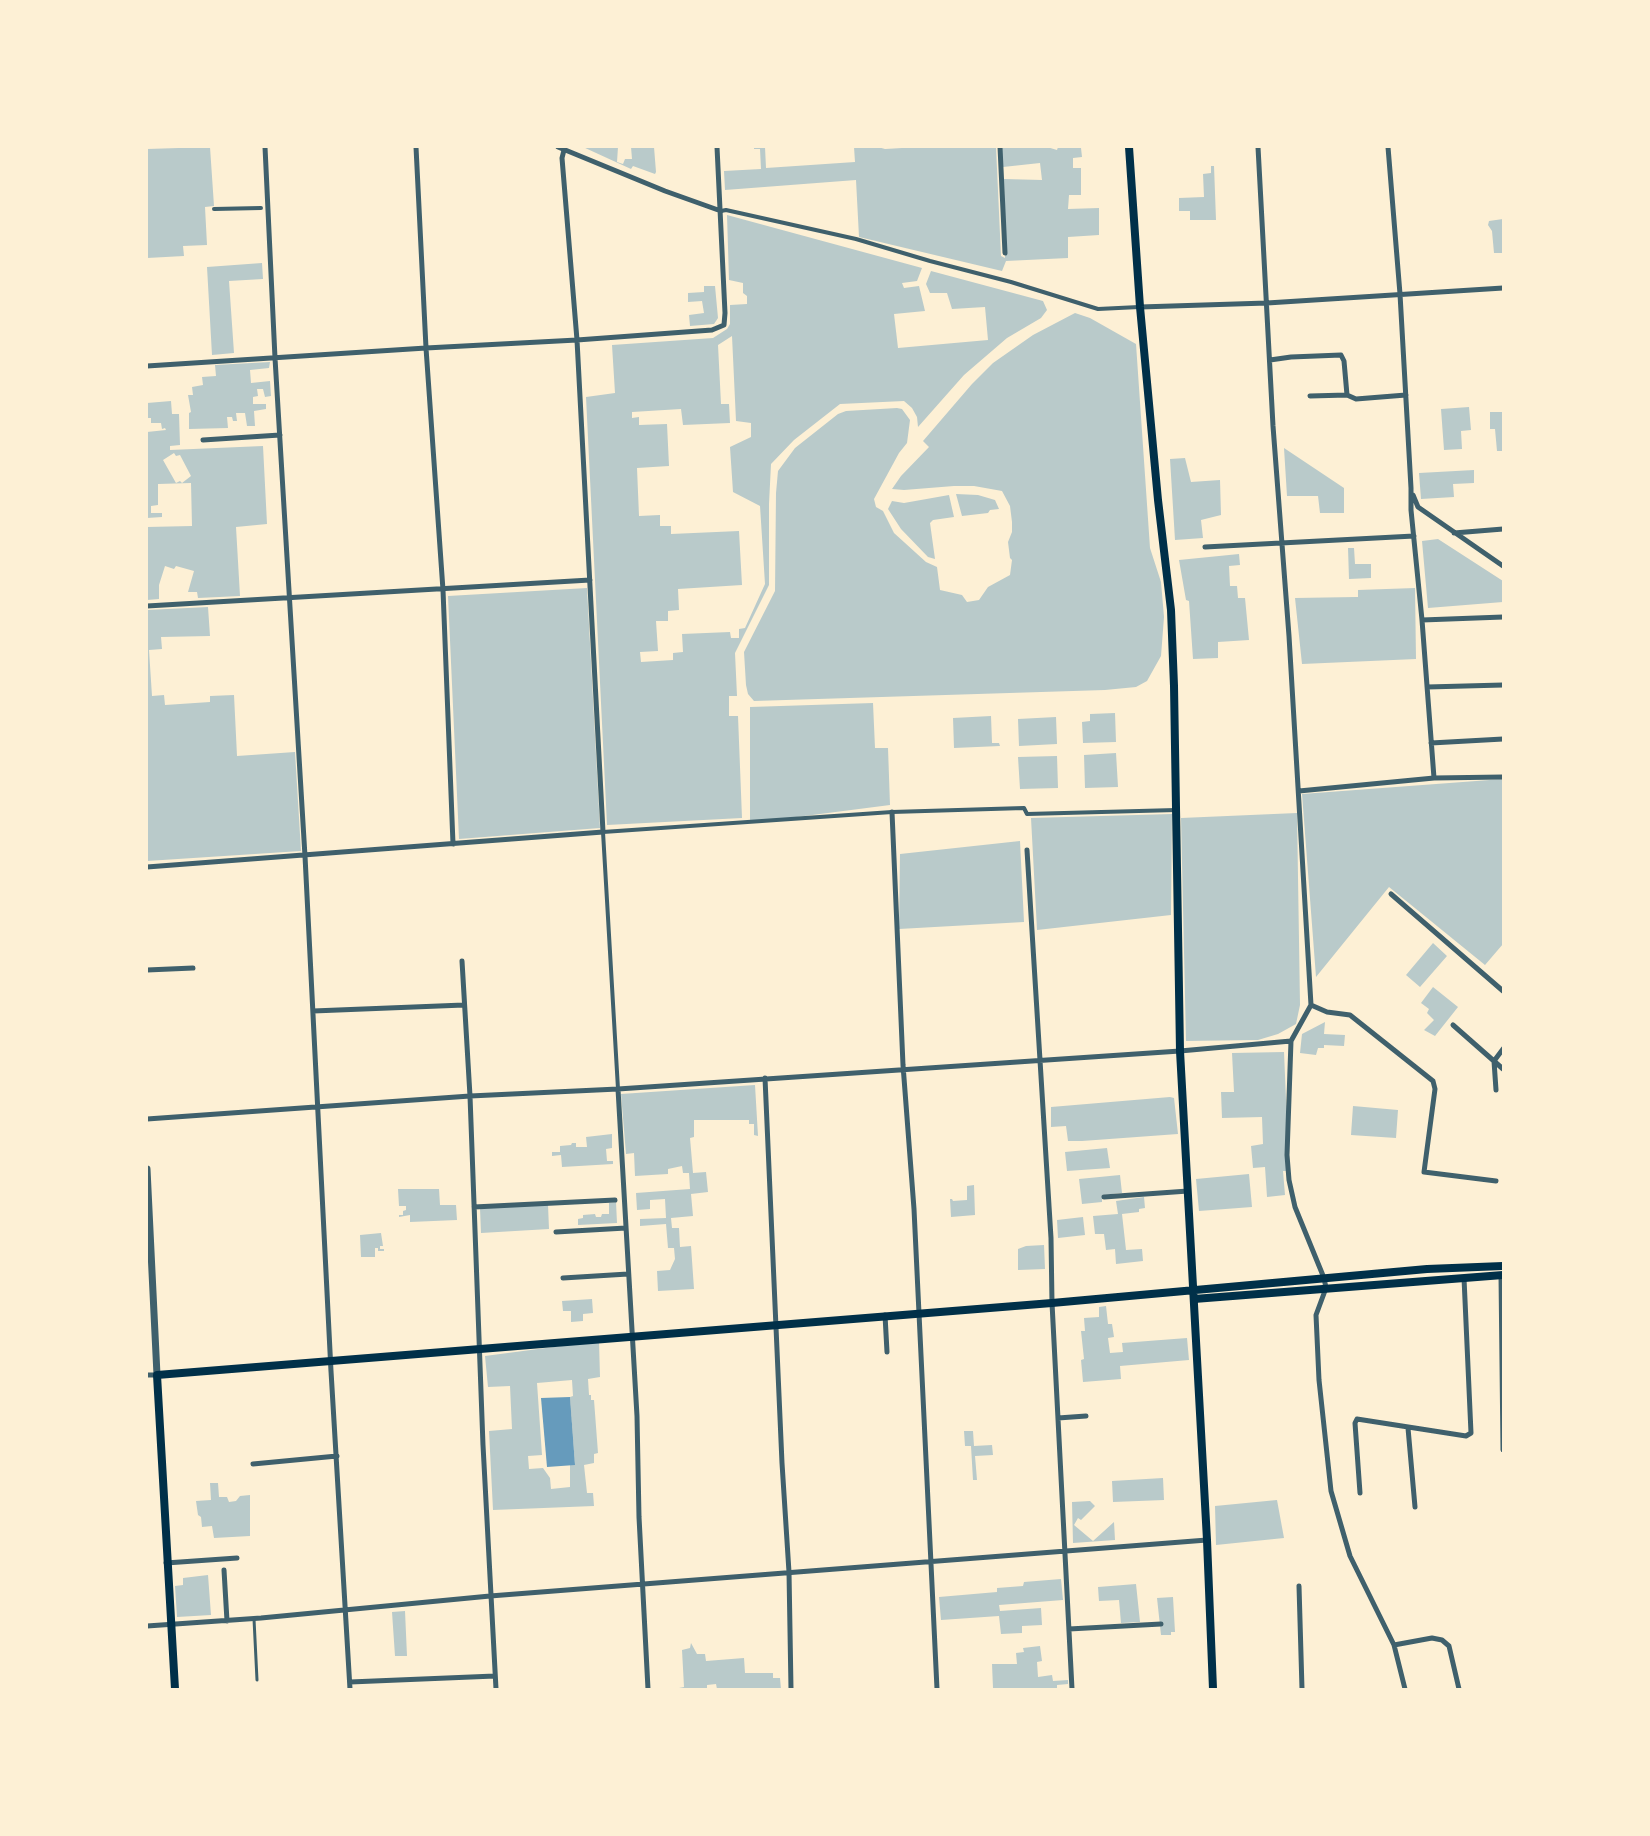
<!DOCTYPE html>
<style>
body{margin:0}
#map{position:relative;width:1650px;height:1836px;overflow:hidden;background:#fdf0d5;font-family:"Fira Sans Condensed",sans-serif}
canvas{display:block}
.frame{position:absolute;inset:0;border:148px solid #fdf0d5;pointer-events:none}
</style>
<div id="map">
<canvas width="1650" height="1836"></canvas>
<div class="frame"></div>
</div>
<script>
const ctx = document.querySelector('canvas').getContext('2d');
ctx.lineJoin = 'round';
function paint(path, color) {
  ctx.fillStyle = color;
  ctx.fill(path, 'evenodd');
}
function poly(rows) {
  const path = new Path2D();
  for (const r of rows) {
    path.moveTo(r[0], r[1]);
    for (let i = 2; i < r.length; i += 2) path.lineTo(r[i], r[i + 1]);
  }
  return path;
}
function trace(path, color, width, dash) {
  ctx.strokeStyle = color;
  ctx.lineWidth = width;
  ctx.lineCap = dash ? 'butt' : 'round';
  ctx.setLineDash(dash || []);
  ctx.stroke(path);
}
paint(poly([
 [210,147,214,206,205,207,207,245,183,246,184,256,147,258,147,149],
 [583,147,618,147,617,162,623,164,625,159,632,159,631,147,654,147,656,172,655,174,633,166,631,169],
 [754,147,765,147,766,168,855,162,854,147,878,147,885,149,919,147,996,147,1001,256,1005,258,1004,179,1042,180,1040,163,1003,167,1001,147,1047,147,1057,150,1058,147,1081,148,1082,157,1073,158,1073,168,1081,168,1081,195,1069,195,1068,209,1099,208,1099,235,1068,237,1068,258,1006,261,1002,271,859,237,856,180,725,190,724,171,761,169,760,149,754,149],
 [1211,166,1214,166,1216,220,1190,220,1190,211,1179,211,1179,198,1204,197,1203,174,1211,173],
 [727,215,922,268,917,281,902,283,904,288,919,286,925,311,894,314,898,348,988,340,985,307,952,309,947,293,930,293,926,284,931,271,1043,301,1047,310,1041,318,1007,338,964,375,918,427,917,417,912,408,904,401,840,404,794,440,771,464,769,504,769,585,735,653,737,696,729,696,729,716,738,716,742,818,607,825,586,397,615,393,612,345,713,338,727,329,730,324,730,305,747,304,747,296,743,293,743,283,729,280],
 [732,336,736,421,751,423,751,437,730,447,733,492,760,506,765,584,745,628,739,629,739,638,731,638,730,632,682,634,683,652,673,653,673,660,641,662,640,652,658,651,656,621,668,621,668,611,679,610,678,589,742,585,739,531,671,534,671,526,660,526,660,515,639,516,637,468,669,466,667,424,639,425,639,417,632,418,632,412,681,409,683,425,730,423,729,404,721,404,718,345],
 [1503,219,1503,253,1494,253,1492,231,1488,225,1489,221],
 [262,263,263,279,229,281,234,353,212,355,207,267],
 [704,286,715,286,718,318,714,324,690,326,689,315,704,313,702,301,688,302,688,293,704,292],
 [1075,313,1090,318,1136,344,1150,548,1161,582,1164,617,1161,656,1147,681,1136,687,1105,690,754,701,748,694,746,685,744,652,775,591,776,493,778,471,795,448,838,414,846,411,897,408,902,409,910,420,907,443,899,453,874,499,876,507,883,511,894,533,926,562,937,567,940,590,962,595,967,602,979,600,988,587,1010,575,1012,560,1010,558,1008,542,1012,532,1012,522,1010,506,1002,491,974,486,954,486,904,490,892,489,901,476,929,447,923,441,972,384,993,363,1033,335],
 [270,362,269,368,250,370,251,383,270,381,271,396,265,397,263,389,257,389,258,396,253,397,253,404,266,404,266,409,254,411,255,426,247,426,245,413,236,413,237,421,233,421,232,417,227,417,228,428,189,429,189,413,191,412,188,395,193,395,192,387,203,385,202,377,216,376,215,365],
 [171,401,172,414,179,414,180,445,170,446,170,450,263,446,267,524,236,527,240,596,198,598,197,592,188,592,194,571,176,566,174,569,165,566,159,585,159,599,147,600,147,527,192,526,191,483,158,484,158,505,151,506,151,513,162,513,162,517,147,518,147,432,166,430,165,428,162,429,161,423,151,423,151,418,147,418,147,403],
 [174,453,176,456,180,455,191,476,182,483,180,481,176,483,163,460],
 [1469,407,1471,430,1461,431,1462,449,1444,450,1441,409],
 [1490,412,1503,412,1503,451,1497,451,1495,429,1490,429],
 [1284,448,1344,488,1344,513,1320,513,1318,496,1287,496],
 [1185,458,1191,482,1220,480,1221,515,1201,520,1203,538,1175,540,1170,459],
 [1474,470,1474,483,1453,484,1454,497,1421,499,1419,473],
 [956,494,978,495,995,500,999,509,990,510,988,513,962,516],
 [949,495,954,517,933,520,930,523,935,559,928,557,901,529,888,509,892,501,904,503],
 [1438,539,1503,581,1503,602,1428,608,1422,541],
 [1348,548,1354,548,1355,564,1371,564,1371,578,1349,579],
 [1239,554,1240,565,1229,566,1230,586,1237,586,1238,598,1245,598,1249,640,1218,642,1218,658,1193,659,1189,601,1186,600,1179,560],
 [587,588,600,828,459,839,448,596],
 [1415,588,1416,659,1302,664,1295,598,1356,597,1358,597,1358,590],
 [208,607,210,636,161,637,162,649,149,650,152,696,164,695,165,705,210,702,210,696,234,695,237,756,295,752,301,851,147,861,147,610],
 [873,703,875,748,888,748,890,805,750,823,750,707],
 [1115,713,1116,742,1083,743,1082,722,1090,721,1090,714],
 [991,716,992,743,999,743,1000,746,954,748,953,718],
 [1056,717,1057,744,1019,746,1018,719],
 [1116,753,1118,787,1085,788,1084,755],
 [1057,756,1058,788,1020,789,1018,757],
 [1503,779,1503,944,1485,965,1389,887,1316,977,1302,794],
 [1297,813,1300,1005,1296,1024,1278,1034,1258,1040,1186,1041,1181,818],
 [1172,814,1171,915,1037,930,1031,818],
 [1020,841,1024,922,899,929,900,854],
 [1433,943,1447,956,1420,987,1406,975],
 [1433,987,1458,1007,1435,1036,1424,1030,1434,1020,1427,1013,1429,1009,1421,1003],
 [1325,1022,1324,1034,1345,1035,1344,1046,1324,1045,1324,1048,1318,1048,1316,1055,1300,1053,1302,1034],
 [1284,1052,1289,1171,1283,1171,1285,1195,1267,1197,1265,1167,1253,1168,1251,1146,1263,1144,1262,1117,1222,1118,1221,1092,1234,1092,1232,1053],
 [755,1085,758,1136,754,1135,754,1124,749,1124,749,1120,694,1120,694,1137,690,1138,693,1173,706,1172,708,1192,691,1194,693,1216,671,1218,672,1228,679,1228,680,1247,691,1246,694,1289,658,1291,657,1271,670,1270,675,1259,674,1248,668,1248,666,1224,640,1226,640,1219,666,1218,665,1199,650,1200,650,1209,637,1210,636,1193,690,1189,689,1173,683,1173,682,1166,668,1169,668,1174,635,1176,634,1153,626,1154,621,1094],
 [1170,1097,1174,1098,1178,1134,1082,1141,1068,1141,1066,1126,1051,1127,1051,1107],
 [1353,1106,1398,1110,1396,1138,1351,1135],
 [612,1134,612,1148,606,1149,607,1161,613,1161,613,1164,562,1167,561,1155,552,1156,552,1152,560,1152,560,1146,571,1145,572,1143,576,1143,576,1147,587,1147,586,1137],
 [1107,1148,1110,1168,1067,1171,1065,1152],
 [1249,1174,1252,1207,1199,1211,1196,1179],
 [1120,1175,1122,1193,1102,1195,1102,1202,1082,1204,1079,1179],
 [974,1185,975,1215,951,1217,950,1199,952,1199,953,1201,967,1200,967,1186],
 [398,1189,439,1189,440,1205,456,1205,457,1220,410,1222,410,1215,399,1217,399,1215,403,1215,403,1211,406,1210,406,1206,399,1206],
 [1144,1197,1145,1208,1139,1209,1139,1212,1122,1214,1126,1250,1142,1249,1143,1261,1116,1264,1115,1249,1106,1250,1104,1234,1095,1234,1093,1216,1118,1214,1116,1201],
 [616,1202,617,1223,578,1225,578,1219,583,1218,583,1215,595,1214,596,1217,601,1217,602,1214,609,1214,609,1203],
 [548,1205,549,1229,481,1233,480,1208],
 [1083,1217,1085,1235,1058,1238,1057,1220],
 [381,1233,383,1246,380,1246,380,1249,384,1249,384,1251,378,1251,378,1248,375,1248,375,1257,361,1257,360,1235],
 [1044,1245,1045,1269,1018,1270,1018,1249,1026,1246],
 [592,1299,593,1313,583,1314,583,1321,571,1322,571,1311,563,1311,562,1301],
 [1106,1306,1108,1324,1112,1324,1114,1337,1108,1338,1110,1353,1123,1352,1122,1343,1187,1338,1189,1360,1120,1366,1121,1379,1083,1382,1081,1360,1084,1359,1081,1331,1085,1331,1084,1318,1099,1317,1099,1307],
 [599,1341,600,1377,588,1379,589,1395,591,1395,591,1400,594,1400,598,1453,594,1454,594,1463,584,1465,587,1493,593,1493,594,1506,493,1510,489,1431,512,1429,510,1386,488,1387,485,1356],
 [572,1380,573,1396,570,1397,575,1465,570,1465,570,1487,551,1489,550,1478,543,1468,529,1469,528,1456,542,1455,537,1383],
 [964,1431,973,1431,974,1446,992,1445,993,1455,975,1456,977,1480,973,1480,971,1446,965,1446],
 [1163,1478,1164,1500,1113,1502,1112,1481],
 [210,1483,218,1483,219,1497,227,1497,229,1502,236,1501,240,1496,250,1495,250,1536,214,1538,212,1526,202,1527,201,1517,198,1515,196,1501,211,1500],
 [1277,1500,1284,1538,1216,1545,1215,1506],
 [1090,1501,1095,1506,1081,1520,1078,1518,1074,1525,1093,1541,1114,1522,1115,1540,1073,1543,1072,1502],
 [208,1575,211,1615,177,1617,175,1586,183,1585,183,1578],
 [1061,1579,1063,1600,999,1605,1000,1611,1041,1608,1042,1625,1022,1626,1022,1633,1001,1634,999,1616,941,1620,939,1597,997,1592,997,1588,1023,1586,1024,1582],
 [1136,1584,1140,1622,1121,1623,1119,1600,1099,1601,1098,1587],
 [1173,1597,1175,1632,1171,1632,1171,1635,1161,1635,1157,1598],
 [405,1611,407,1656,395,1656,392,1612],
 [691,1643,697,1654,705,1654,706,1661,744,1658,745,1673,773,1673,773,1678,780,1678,781,1689,717,1689,716,1684,707,1685,707,1689,674,1689,684,1687,682,1650,690,1648],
 [1040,1646,1042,1661,1037,1662,1038,1677,1052,1675,1053,1681,1068,1680,1068,1684,1057,1685,1057,1689,984,1689,993,1688,992,1664,1017,1664,1016,1653,1024,1652,1023,1648]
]), '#b9caca');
paint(poly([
 [570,1397,575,1465,547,1467,541,1398]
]), '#669bbc');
trace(poly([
 [254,1619,257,1680]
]), '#3f606c', 3);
trace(poly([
 [214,209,261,208],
 [721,211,726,210,856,239,930,261,1011,282,1098,309,1139,307],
 [618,1089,603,832,892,812,1024,808,1027,814,1176,810]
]), '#3f606c', 4);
trace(poly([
 [265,147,275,358,305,856,331,1371,350,1689],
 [416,147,426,348,443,590,453,844],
 [558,147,665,191,721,211],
 [1000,147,1005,253],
 [1258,147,1273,426,1289,636,1311,1005,1291,1041,1287,1155,1289,1180,1295,1207,1324,1278,1326,1288,1316,1315,1319,1380,1331,1491,1350,1556,1394,1645,1405,1689],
 [1388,147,1400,294,1411,488,1411,510,1422,620,1434,778],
 [1140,307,1267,303,1503,288],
 [1270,360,1291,357,1341,355,1344,361,1347,395],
 [147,366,426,348,577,340,712,330,724,325,725,313,717,147],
 [1310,396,1347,395,1356,399,1406,395],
 [203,440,280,435],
 [1413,495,1418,507,1503,566],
 [1454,533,1503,529],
 [1205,547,1414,536],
 [147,606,590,580],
 [1422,620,1503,617],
 [1427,687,1503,685],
 [1431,743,1503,739],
 [1299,791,1434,778,1503,777],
 [892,812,903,1065,914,1209,937,1689],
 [1027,850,1051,1238,1052,1303,1072,1689],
 [147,867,603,832,577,340,562,158,564,150],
 [1391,894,1503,991],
 [462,961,470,1096,483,1445,496,1689],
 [147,970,193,968],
 [1311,1005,1327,1012,1350,1015,1433,1081,1435,1089,1424,1172,1496,1181],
 [313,1011,464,1005],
 [1453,1025,1503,1069],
 [765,1078,782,1463,789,1572,791,1689],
 [618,1089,637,1416,639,1517,648,1689],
 [1496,1090,1494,1061,1503,1049],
 [147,1119,470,1096,618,1089,1180,1051,1291,1041],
 [1104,1197,1188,1191],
 [474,1207,615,1200],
 [556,1232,626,1228],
 [1501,1275,1503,1450],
 [563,1278,628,1274],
 [885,1315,887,1352],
 [147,1375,157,1375],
 [1058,1418,1086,1416],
 [1408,1428,1415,1507],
 [253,1464,337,1456],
 [1360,1493,1355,1423,1357,1419,1466,1436,1471,1433,1464,1278],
 [166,1563,237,1558],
 [224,1570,227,1621],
 [1299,1586,1302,1689],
 [147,1626,261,1618,490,1596,1207,1540],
 [1069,1629,1161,1624],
 [1394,1645,1432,1638,1442,1640,1449,1646,1459,1689],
 [350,1682,495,1676]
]), '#3f606c', 5);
trace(poly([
 [147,1169,157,1375]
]), '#3f606c', 7);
trace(poly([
 [1129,147,1140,307,1158,500,1171,610,1174,686,1180,1051,1207,1540,1213,1689],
 [1194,1299,1503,1275],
 [175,1689,157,1375,1052,1303,1427,1269,1503,1266]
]), '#003049', 8);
</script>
